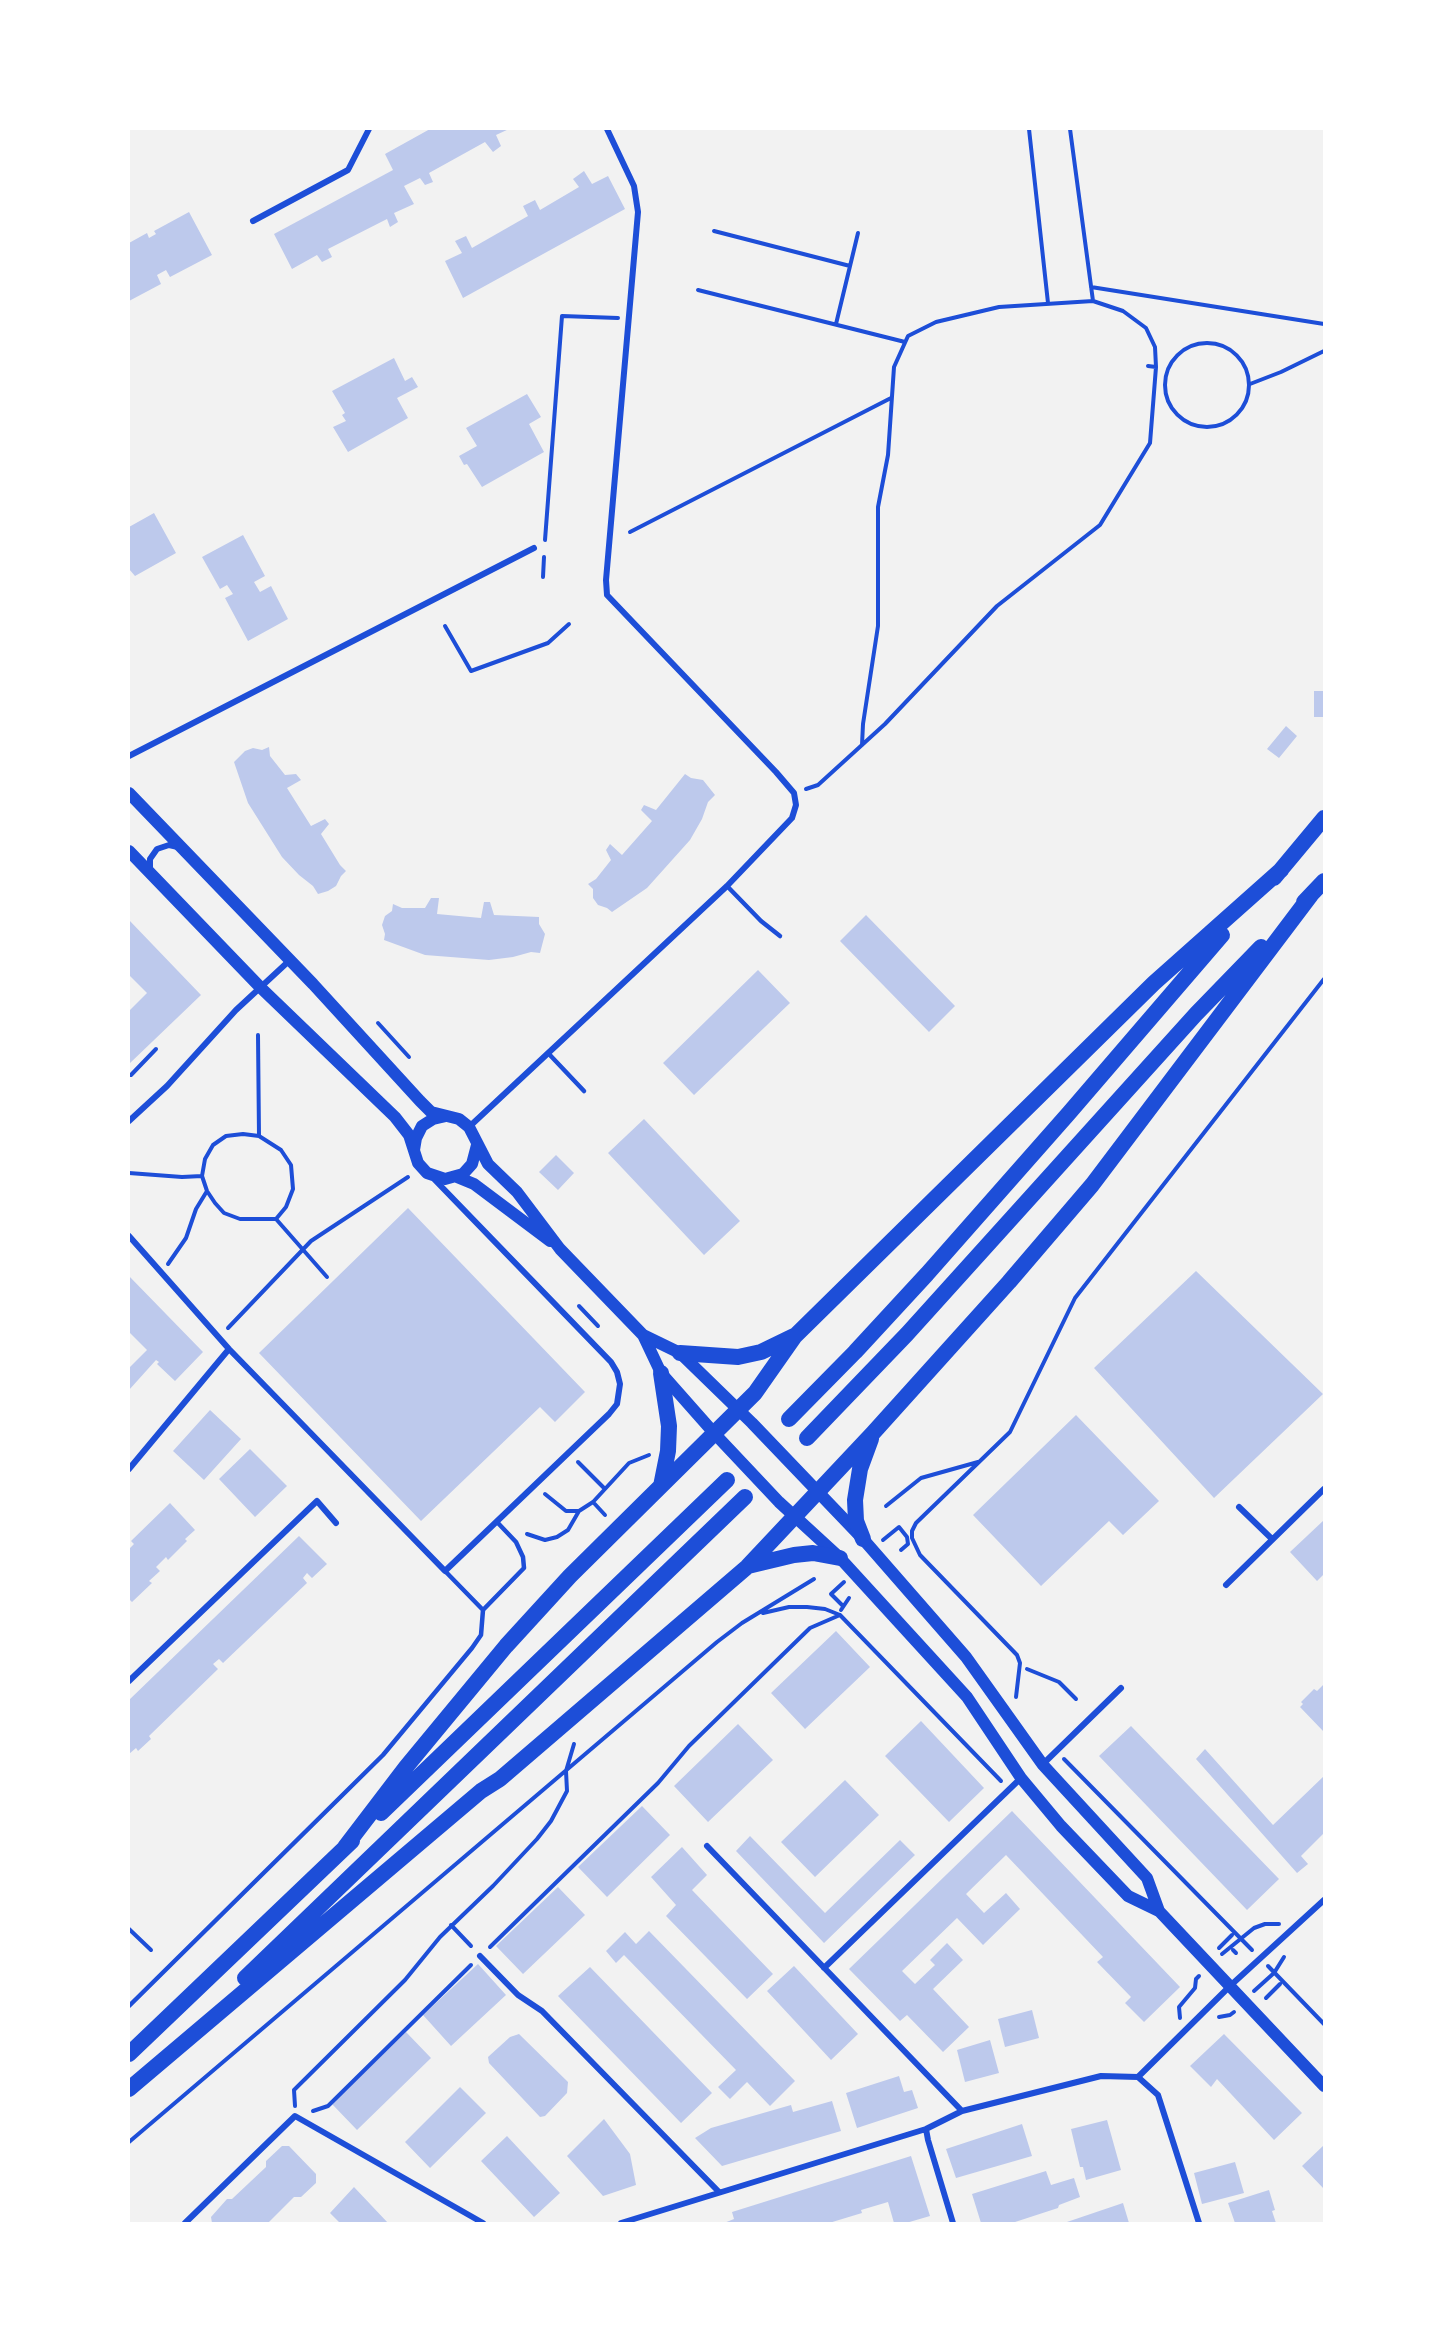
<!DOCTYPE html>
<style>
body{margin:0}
#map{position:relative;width:1453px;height:2352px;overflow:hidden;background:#f2f2f2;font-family:Lato,sans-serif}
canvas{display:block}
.frame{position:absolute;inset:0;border:130px solid #fff;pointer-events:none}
</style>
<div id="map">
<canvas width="1453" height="2352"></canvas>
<div class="frame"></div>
</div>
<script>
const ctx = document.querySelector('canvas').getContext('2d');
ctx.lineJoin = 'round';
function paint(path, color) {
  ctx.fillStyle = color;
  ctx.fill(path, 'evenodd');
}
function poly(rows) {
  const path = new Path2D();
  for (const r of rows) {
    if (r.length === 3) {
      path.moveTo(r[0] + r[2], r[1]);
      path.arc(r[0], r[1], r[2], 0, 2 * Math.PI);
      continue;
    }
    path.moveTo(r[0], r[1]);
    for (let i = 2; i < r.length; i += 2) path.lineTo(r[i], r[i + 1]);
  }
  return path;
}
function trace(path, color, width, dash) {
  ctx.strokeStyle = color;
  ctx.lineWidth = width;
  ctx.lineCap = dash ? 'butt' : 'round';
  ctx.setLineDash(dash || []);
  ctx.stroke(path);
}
paint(poly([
 [430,129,509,129,496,135,501,146,493,152,485,142,429,173,433,182,425,185,420,178,404,186,414,204,394,213,398,222,390,227,387,219,328,249,332,257,322,262,317,255,292,269,274,234,393,170,385,154],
 [584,171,592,184,608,176,625,209,463,298,445,261,462,253,455,241,466,236,472,248,528,216,523,206,535,200,540,210,579,187,573,179],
 [189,212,212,255,170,277,166,270,157,275,161,284,129,301,129,243,147,233,149,238,156,234,154,231],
 [394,358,405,381,412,377,418,387,397,398,408,418,348,452,333,427,346,421,342,415,345,413,332,391],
 [527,394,541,417,529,424,544,452,482,487,467,464,464,465,459,456,477,446,466,428],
 [154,513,176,553,135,576,129,569,129,527],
 [243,535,265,576,254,582,260,592,271,586,288,619,248,641,225,598,233,594,227,585,220,589,202,557],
 [1314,691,1324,691,1324,717,1314,717],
 [1286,726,1297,736,1279,758,1267,749],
 [269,747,270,756,285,775,296,774,301,780,287,788,311,826,325,819,329,824,321,834,340,865,346,871,341,876,336,886,328,891,318,894,313,886,299,875,282,857,248,803,234,762,245,751,253,748,262,750],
 [685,774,691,778,703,780,715,795,708,802,702,819,690,840,647,888,612,912,607,908,598,905,593,898,593,889,588,884,596,879,611,860,606,850,610,844,622,855,652,821,641,810,644,805,656,810],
 [431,898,439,898,437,914,481,918,484,902,490,902,494,915,539,917,539,924,545,934,540,953,531,952,513,957,489,960,425,955,384,940,385,934,382,925,385,916,392,911,393,904,402,908,425,908],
 [866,915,955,1006,929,1032,840,941],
 [129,920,201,995,129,1064,129,1011,147,993,129,975],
 [758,970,790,1003,694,1095,663,1063],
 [644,1119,740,1221,704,1255,608,1153],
 [556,1155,574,1173,558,1190,539,1172],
 [408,1208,585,1392,555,1422,540,1407,421,1521,259,1353],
 [1196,1271,1323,1394,1214,1498,1094,1368],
 [129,1276,203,1352,175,1381,157,1364,159,1362,156,1360,129,1390,129,1368,147,1350,129,1332],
 [210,1410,241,1439,204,1480,173,1451],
 [1076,1415,1159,1501,1123,1535,1109,1521,1041,1586,973,1515],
 [250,1449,287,1486,255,1517,219,1479],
 [170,1503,195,1530,185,1539,187,1541,168,1560,166,1557,156,1567,160,1571,149,1581,152,1583,132,1602,129,1599,129,1549,134,1544,131,1541],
 [1324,1520,1324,1574,1317,1581,1290,1552],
 [299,1536,327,1564,312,1578,307,1573,303,1578,307,1583,223,1663,219,1659,213,1664,218,1669,149,1736,151,1739,138,1751,136,1748,129,1754,129,1700],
 [836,1631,870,1667,805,1729,771,1693],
 [1324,1684,1324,1732,1300,1707,1303,1704,1301,1702,1314,1689,1317,1691],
 [921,1721,984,1788,949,1822,885,1756],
 [738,1724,773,1760,708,1822,674,1786],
 [1131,1726,1279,1879,1247,1910,1099,1756],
 [1205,1749,1273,1825,1324,1776,1324,1833,1301,1856,1308,1864,1297,1873,1196,1759],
 [845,1780,879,1815,815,1877,781,1842],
 [642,1806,670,1835,607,1897,578,1867],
 [1012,1811,1180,1987,1144,2022,1125,2003,1131,1997,1097,1962,1103,1957,1006,1855,966,1894,984,1913,1006,1893,1020,1909,983,1945,957,1918,902,1971,915,1984,935,1965,930,1960,947,1943,963,1960,933,1989,969,2027,943,2052,907,2015,900,2021,849,1969],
 [750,1836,825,1913,900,1840,915,1855,824,1943,736,1851],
 [682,1847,707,1875,692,1890,773,1974,747,1999,666,1916,676,1905,651,1877],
 [558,1887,585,1915,523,1974,496,1946],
 [649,1931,795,2081,770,2106,747,2082,730,2099,718,2087,736,2070,624,1955,616,1963,606,1951,625,1932,636,1944],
 [478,1964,506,1995,451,2046,423,2015],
 [794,1966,858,2034,831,2060,767,1991],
 [590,1967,712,2093,681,2123,558,1996],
 [1032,2010,1039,2038,1005,2047,998,2019],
 [406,2032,431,2058,357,2130,332,2104],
 [519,2034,568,2082,567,2093,545,2116,540,2117,489,2063,488,2057,510,2037],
 [1224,2034,1302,2113,1274,2140,1217,2079,1211,2087,1190,2066],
 [990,2040,999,2073,965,2082,957,2050],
 [899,2076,904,2092,912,2090,918,2108,857,2128,846,2093],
 [460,2087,486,2113,430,2168,405,2142],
 [832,2101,841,2131,722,2166,695,2138,711,2128,791,2105,793,2112],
 [604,2119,630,2154,636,2185,603,2196,567,2156],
 [1107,2120,1121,2170,1086,2180,1083,2167,1080,2167,1071,2129],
 [1022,2124,1032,2156,956,2178,946,2149],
 [507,2136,560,2193,534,2217,481,2161],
 [1324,2145,1324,2189,1302,2166],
 [282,2146,289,2146,316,2174,316,2183,301,2197,294,2197,268,2223,212,2223,211,2217,227,2199,232,2199,266,2167,266,2161],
 [911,2156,930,2216,906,2223,894,2223,888,2202,861,2210,862,2213,829,2223,724,2223,734,2219,732,2212],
 [1235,2162,1244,2193,1202,2204,1194,2173],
 [1046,2171,1051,2185,1074,2178,1080,2197,1059,2205,1058,2208,1012,2223,981,2223,972,2194],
 [354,2187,388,2223,340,2223,330,2213],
 [1269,2190,1275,2210,1272,2211,1276,2223,1235,2223,1228,2203],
 [1123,2203,1129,2223,1064,2223]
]), '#bdc9ec');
trace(poly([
 [1029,129,1048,303],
 [1070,129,1093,301],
 [714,231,850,266],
 [1091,287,1324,324],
 [698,290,905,342],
 [836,324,858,233],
 [1207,385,42],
 [1148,366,1156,367],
 [1250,384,1281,372,1324,351],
 [630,532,891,398],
 [545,540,562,316,618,318],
 [543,577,544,557],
 [445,626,471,671,548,643,569,624],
 [806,789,818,785,885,724,997,606,1100,525,1150,443,1156,367,1155,347,1146,328,1123,311,1093,301,999,307,936,322,908,336,894,367,888,455,878,507,878,626,863,724,862,745],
 [378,1023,409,1057],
 [258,1035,259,1136],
 [131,1075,156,1049],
 [129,1173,182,1177,202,1176],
 [276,1219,240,1219,224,1213,215,1203,207,1191,202,1176,205,1159,213,1145,226,1136,243,1134,259,1136,281,1150,291,1165,293,1189,286,1207,276,1219,327,1277],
 [168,1264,186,1238,196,1209,207,1191],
 [579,1306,598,1326],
 [228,1328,311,1241,408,1177],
 [578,1462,604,1488],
 [545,1494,566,1511,579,1511],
 [593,1502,605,1515],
 [886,1506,921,1478,978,1462],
 [527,1534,545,1540,557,1537,568,1530,579,1511,593,1502,629,1463,649,1455],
 [883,1540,899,1527,907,1537,908,1544,901,1550],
 [843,1606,831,1594,844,1582],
 [841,1610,849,1598],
 [763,1613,789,1607,807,1607,825,1609,840,1615,1001,1781],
 [1027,1669,1059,1682,1076,1699],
 [1016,1697,1020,1663,1017,1655,920,1555,912,1538,912,1531,916,1523,1010,1432,1075,1298,1324,979],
 [1064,1759,1252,1950],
 [451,1925,471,1946],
 [129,1929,151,1950],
 [490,1947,658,1783,689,1746,810,1628,840,1615],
 [1219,1948,1232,1935],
 [1233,1950,1236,1953],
 [1222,1954,1254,1928,1265,1924,1279,1924],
 [1268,1966,1324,2024],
 [1254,1991,1274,1973,1284,1957],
 [1266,1998,1280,1984],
 [1219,2017,1230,2015,1234,2012],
 [1180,2018,1179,2007,1195,1988,1196,1979,1199,1976],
 [295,2106,294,2090,405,1980,440,1937,493,1886,537,1839,551,1821,567,1791,566,1771,574,1744],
 [313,2111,328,2106,471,1965],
 [129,2142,717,1642,742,1623,814,1579]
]), '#1d4ed8', 4);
trace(poly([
 [727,886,761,921,780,936],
 [548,1053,584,1091],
 [445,1571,483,1610],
 [483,1610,524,1568,523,1557,516,1542,497,1522],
 [129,2006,383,1755,472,1648,481,1635,483,1610]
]), '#1d4ed8', 4.5);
trace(poly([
 [253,221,348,170,369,129],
 [129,756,534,548],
 [150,871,150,859,157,849,169,845,178,847],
 [129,1121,167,1086,236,1010,290,960],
 [469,1127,727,886,792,818,796,805,794,793,776,772,607,595,606,580,638,212,634,186,607,129],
 [129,1236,229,1349,445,1571,609,1414,617,1404,620,1384,617,1372,611,1362,435,1180],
 [129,1469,229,1349],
 [1239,1507,1272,1539],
 [1226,1585,1324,1489],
 [129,1681,317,1501,336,1523],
 [1043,1764,1121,1688],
 [707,1846,962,2111],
 [480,1956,518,1995,542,2011,719,2192],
 [824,1968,1021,1778],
 [1138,2077,1230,1986,1324,1900],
 [926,2129,928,2140,953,2223],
 [185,2223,295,2116,483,2223],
 [621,2223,926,2129,962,2111,1101,2076,1138,2077,1158,2095,1199,2223]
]), '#1d4ed8', 6);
trace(poly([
 [129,793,313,984,420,1101,431,1112,459,1119,469,1127,488,1164,517,1192,560,1249,643,1335,680,1353,752,1423,863,1539,966,1657,1043,1765,1147,1878,1159,1911],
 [129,851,260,987,395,1117,409,1135,418,1163,427,1173,445,1179,463,1174,472,1164,477,1145],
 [414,1150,416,1138,422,1126,433,1119,446,1116],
 [457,1177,474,1184,550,1241],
 [643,1335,661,1373,714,1433,779,1502,840,1558,967,1697,1021,1778,1061,1826,1128,1896,1159,1911,1324,2086]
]), '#1d4ed8', 12);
trace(poly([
 [1274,878,1324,818],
 [1304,902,1324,881],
 [680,1353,738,1357,761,1352,794,1336],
 [661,1373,669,1426,668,1451,661,1486],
 [789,1419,855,1352,927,1274,1069,1113,1222,935],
 [807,1438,907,1334,1196,1014,1261,947],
 [863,1539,856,1521,855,1500,860,1469,871,1439],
 [748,1566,794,1555,813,1553,840,1558],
 [381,1813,727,1480],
 [345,1847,406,1767,506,1646,570,1576,755,1393,795,1336,1154,983,1281,870],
 [245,1978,745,1497],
 [129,2054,352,1841],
 [129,2089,481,1791,500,1779,747,1567,873,1433,1009,1282,1092,1185,1311,895]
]), '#1d4ed8', 16);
</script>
